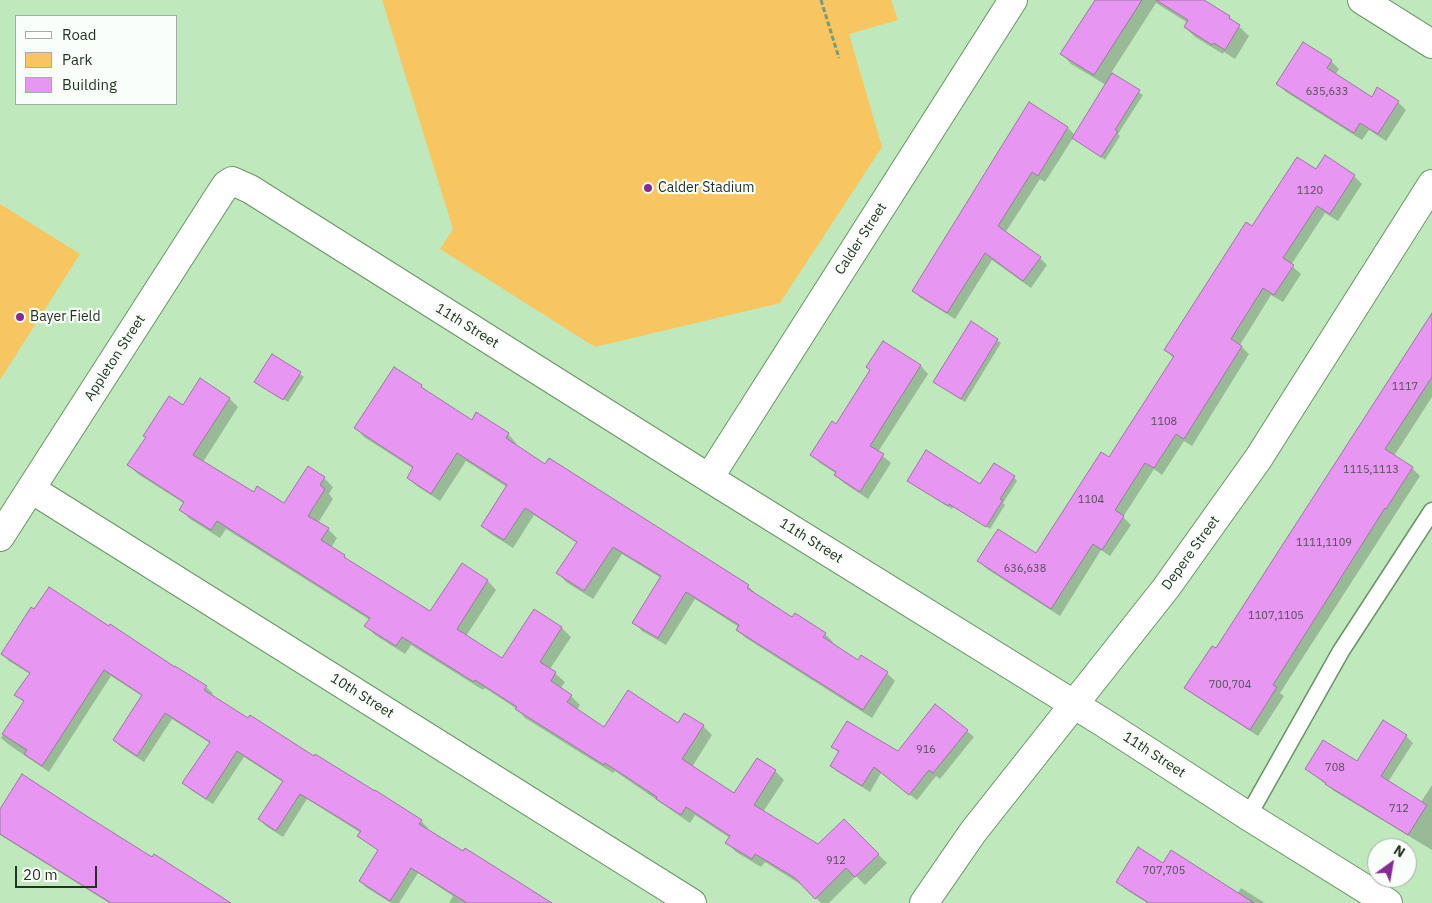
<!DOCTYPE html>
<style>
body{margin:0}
#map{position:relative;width:1432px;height:903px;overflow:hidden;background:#bfe9bc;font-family:"IBM Plex Sans",sans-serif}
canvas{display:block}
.legend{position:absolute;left:15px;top:15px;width:162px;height:90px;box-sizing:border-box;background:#fafefa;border:1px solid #a4ada4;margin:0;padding:6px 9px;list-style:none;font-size:15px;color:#233422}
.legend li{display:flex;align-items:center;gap:10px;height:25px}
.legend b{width:25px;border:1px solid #a4ada4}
.north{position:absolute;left:1367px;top:838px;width:50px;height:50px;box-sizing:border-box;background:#fafefa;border:1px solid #a4ada4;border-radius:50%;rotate:32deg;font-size:14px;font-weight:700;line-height:20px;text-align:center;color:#233422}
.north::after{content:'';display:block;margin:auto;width:18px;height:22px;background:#882a94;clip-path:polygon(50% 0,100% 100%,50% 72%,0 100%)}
.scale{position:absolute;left:15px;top:866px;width:82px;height:22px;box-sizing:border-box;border:2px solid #233422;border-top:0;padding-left:6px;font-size:15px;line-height:18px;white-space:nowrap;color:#233422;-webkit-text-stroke:4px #fafefa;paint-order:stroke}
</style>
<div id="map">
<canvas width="1432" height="903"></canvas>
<ul class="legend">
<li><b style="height:6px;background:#fff"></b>Road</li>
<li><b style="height:14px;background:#f7c661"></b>Park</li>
<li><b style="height:14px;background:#e797f1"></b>Building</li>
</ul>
<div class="north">N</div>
<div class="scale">20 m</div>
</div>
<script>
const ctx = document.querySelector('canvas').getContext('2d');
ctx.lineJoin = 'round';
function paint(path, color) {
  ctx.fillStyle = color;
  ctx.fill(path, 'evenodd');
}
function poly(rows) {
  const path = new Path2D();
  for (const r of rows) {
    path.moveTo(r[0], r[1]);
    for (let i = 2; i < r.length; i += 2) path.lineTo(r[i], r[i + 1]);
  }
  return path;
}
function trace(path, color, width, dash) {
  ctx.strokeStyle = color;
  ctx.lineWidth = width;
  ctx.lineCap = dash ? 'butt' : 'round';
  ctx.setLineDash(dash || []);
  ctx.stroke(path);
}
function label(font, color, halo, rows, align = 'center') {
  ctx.font = font + ' "IBM Plex Sans",sans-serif';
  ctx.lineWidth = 4.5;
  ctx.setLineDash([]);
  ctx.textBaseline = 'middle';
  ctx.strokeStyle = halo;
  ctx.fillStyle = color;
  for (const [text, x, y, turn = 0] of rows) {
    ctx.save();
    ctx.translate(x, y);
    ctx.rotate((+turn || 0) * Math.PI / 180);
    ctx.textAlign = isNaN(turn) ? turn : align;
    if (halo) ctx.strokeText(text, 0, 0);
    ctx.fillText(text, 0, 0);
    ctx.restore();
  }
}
paint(poly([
 [382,0,891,0,898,20,849,34,882,147,780,303,595,347,440,249,453,229],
 [0,204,80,254,0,380]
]), '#f7c661');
paint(poly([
 [1096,0,1202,0,1229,17,1249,36,1235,59,1224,52,1223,54,1195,37,1185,27,1188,23,1156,3,1111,73,1143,95,1118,134,1120,136,1105,160,1073,138,1045,182,1040,179,1005,233,1040,258,1047,265,1031,288,992,260,955,319,921,298,914,291,1068,128,1075,135,1106,85,1071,64,1062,54],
 [1331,61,1339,69,1335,75,1372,99,1398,102,1406,110,1386,141,1369,130,1362,140,1286,92,1278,84],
 [1316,171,1354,176,1362,184,1338,221,1325,213,1291,265,1301,274,1283,302,1271,295,1240,345,1249,354,1192,446,1184,441,1162,475,1154,469,1123,517,1131,525,1110,556,1101,550,1060,616,987,569,979,561,1036,554,1109,459,1174,359,1166,350,1252,228],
 [1432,315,1432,397,1394,456,1412,468,1420,476,1280,693,1284,696,1258,736,1194,695,1186,688,1216,650],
 [997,340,1001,343,965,402,938,385],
 [883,343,921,366,928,374,878,452,891,463,868,499,844,483,836,475,837,474,820,463,812,455,836,425,871,371],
 [273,355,304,377,288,402,260,385],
 [421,386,429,393,472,421,508,434,516,443,515,445,545,466,748,586,756,594,793,618,825,634,833,642,832,645,859,661,887,673,895,681,872,718,746,638,737,630,739,627,695,599,666,645,642,631,634,622,661,578,622,554,593,599,566,582,558,573,577,543,534,515,513,548,491,534,482,526,507,487,466,461,440,501,417,486,408,478,414,469,364,437,356,428],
 [229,398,238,407,203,462,254,494,284,504,324,478,333,487,329,494,333,499,318,523,328,529,337,538,331,548,344,556,352,564,431,613,463,565,488,581,496,590,466,636,503,660,534,610,562,628,571,637,550,669,565,682,560,689,571,696,580,705,577,710,605,729,678,725,703,726,712,735,692,767,735,795,758,759,775,771,784,780,763,812,818,846,844,821,887,863,865,885,856,876,829,903,821,903,805,887,765,862,761,867,736,852,727,843,730,838,695,815,690,823,615,771,613,773,525,718,517,709,485,688,483,690,411,645,405,654,375,635,366,626,370,620,226,529,220,538,190,519,181,510,185,504,138,474,129,465,183,407],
 [1014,477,1017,481,1003,503,1005,505,990,529,953,507,952,509,912,484,981,486],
 [109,628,206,687,213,693,211,696,421,821,428,828,426,830,550,903,449,903,453,896,418,873,399,903,391,903,367,888,360,881,379,851,359,836,361,833,307,799,283,837,266,826,259,819,283,782,244,757,213,804,191,790,184,783,210,743,172,719,144,762,121,747,114,740,142,696,111,676,49,772,8,744,1,738,24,702,16,695,30,674,9,661,2,654],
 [967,731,974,737,940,779,936,776,917,800,881,773,870,792,838,772,831,766,839,753,832,746,898,753],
 [1406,736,1413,743,1388,782,1421,802,1432,785,1432,850,1334,791,1307,769,1357,763],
 [0,812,152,858,230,903,109,903,0,835],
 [1163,865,1237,894,1241,888,1265,903,1147,903,1125,889,1118,882]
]), '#0003');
const building = poly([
 [1095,0,1142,0,1094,75,1060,54,1095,0],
 [1156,0,1204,0,1230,16,1229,18,1240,25,1225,50,1214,43,1212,45,1184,27,1188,20,1156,0],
 [1303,42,1332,60,1327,68,1372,97,1377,87,1399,101,1378,134,1360,123,1354,133,1276,84,1303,42],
 [1112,73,1140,90,1115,130,1118,131,1101,157,1072,138,1112,73],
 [1029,102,1068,127,1038,176,1032,172,998,226,1041,257,1023,281,985,253,947,313,912,291,1029,102],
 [1325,155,1355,175,1330,214,1317,206,1283,258,1294,265,1274,295,1263,288,1231,339,1242,346,1184,439,1176,434,1154,468,1145,463,1115,510,1124,516,1102,550,1093,544,1051,609,977,561,998,529,1036,553,1101,452,1109,457,1174,356,1164,350,1246,222,1252,226,1297,157,1316,169,1325,155],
 [1432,313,1432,377,1385,449,1413,467,1386,509,1385,508,1273,685,1277,687,1250,730,1184,688,1212,646,1216,648,1432,313],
 [971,321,998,339,961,399,933,382,971,321],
 [883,341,921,365,870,446,884,454,860,492,834,475,836,472,810,455,832,421,836,424,870,370,866,367,883,341],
 [272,354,301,372,283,400,254,382,272,354],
 [394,367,422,385,421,387,472,420,476,412,509,433,506,438,545,464,549,458,749,585,747,588,792,617,795,613,826,633,823,637,858,660,861,655,888,672,863,710,736,630,739,625,686,592,658,638,632,623,661,576,613,547,584,591,556,573,577,542,525,508,504,540,481,526,507,485,457,453,431,494,407,478,413,467,354,428,394,367],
 [200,378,230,398,193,455,254,492,257,486,284,503,308,466,325,477,320,485,325,489,308,516,329,528,321,540,345,555,344,557,430,611,462,563,488,580,457,629,502,658,534,609,562,627,540,662,556,672,551,681,572,695,567,702,604,727,628,690,678,723,684,713,704,725,682,759,734,793,757,758,776,770,754,805,818,844,844,819,879,854,855,877,846,868,815,899,795,878,755,854,752,859,725,843,730,836,686,807,681,815,656,799,657,797,605,763,604,765,515,709,517,707,475,680,474,682,402,637,396,646,364,626,370,618,217,521,211,530,179,510,184,502,127,465,146,437,143,436,169,396,183,405,200,378],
 [926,450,980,484,994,463,1015,476,1000,499,1003,500,986,527,949,504,948,506,907,481,926,450],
 [49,587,109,626,110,624,175,667,175,666,207,686,204,690,248,718,250,715,314,756,315,754,375,791,375,790,422,820,419,824,463,851,465,848,552,903,467,903,411,868,390,901,359,881,378,850,357,836,361,831,300,794,276,831,258,819,283,781,237,751,206,799,182,783,210,742,165,713,137,756,113,740,142,695,104,670,42,766,24,754,27,750,2,734,24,701,14,695,30,673,1,654,31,607,34,609,49,587],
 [935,704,968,730,933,773,929,770,909,795,874,767,862,786,830,766,839,751,831,747,847,721,898,751,935,704],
 [1383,720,1407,735,1381,776,1427,805,1408,835,1325,784,1326,783,1305,769,1323,740,1357,761,1383,720],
 [22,774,85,815,152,857,154,854,231,903,111,903,0,834,0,809,22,774],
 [1138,847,1163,863,1171,850,1254,903,1149,903,1116,882,1138,847]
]);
paint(building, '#e797f1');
trace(building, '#9c77a1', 1);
const service = poly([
 [1248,816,1341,651,1432,511]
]);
const minor = poly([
 [1362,0,1432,44],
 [709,478,1013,0],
 [31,489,692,903],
 [0,537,220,194,226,185,232,181,250,189,709,478,1104,723,1248,816,1388,903],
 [924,903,973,832,1166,588,1258,459,1432,184]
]);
trace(service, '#6b9268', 19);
trace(minor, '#6b9268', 30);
trace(poly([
 [821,0,839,58]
]), '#7b9a79', 3, [5, 2.5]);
trace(service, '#fff', 16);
trace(minor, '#fff', 28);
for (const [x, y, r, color] of [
 [648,188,5,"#882a94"],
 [20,317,5,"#882a94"]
]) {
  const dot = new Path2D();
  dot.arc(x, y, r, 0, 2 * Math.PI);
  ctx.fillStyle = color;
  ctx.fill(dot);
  trace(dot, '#fafefa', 2);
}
label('11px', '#544d56', null, [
 ["635,633",1327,92],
 ["1120",1310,191],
 ["1117",1405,387],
 ["1108",1164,422],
 ["1115,1113",1371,470],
 ["1104",1091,500],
 ["1111,1109",1324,543],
 ["636,638",1025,569],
 ["1107,1105",1276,616],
 ["700,704",1230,685],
 ["916",926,750],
 ["708",1335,768],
 ["712",1399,809],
 ["912",836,861],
 ["707,705",1164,871]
]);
label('14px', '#233422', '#fafefa', [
 ["Calder Stadium",658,188],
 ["Bayer Field",30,317]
], 'left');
label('14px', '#233422', '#fafefa', [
 ["Calder Street",861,239,-57],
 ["11th Street",467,326,32],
 ["Appleton Street",115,358,-57],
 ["11th Street",811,541,32],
 ["Depere Street",1191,553,-54],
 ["10th Street",362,696,32],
 ["11th Street",1154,755,33]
]);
</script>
